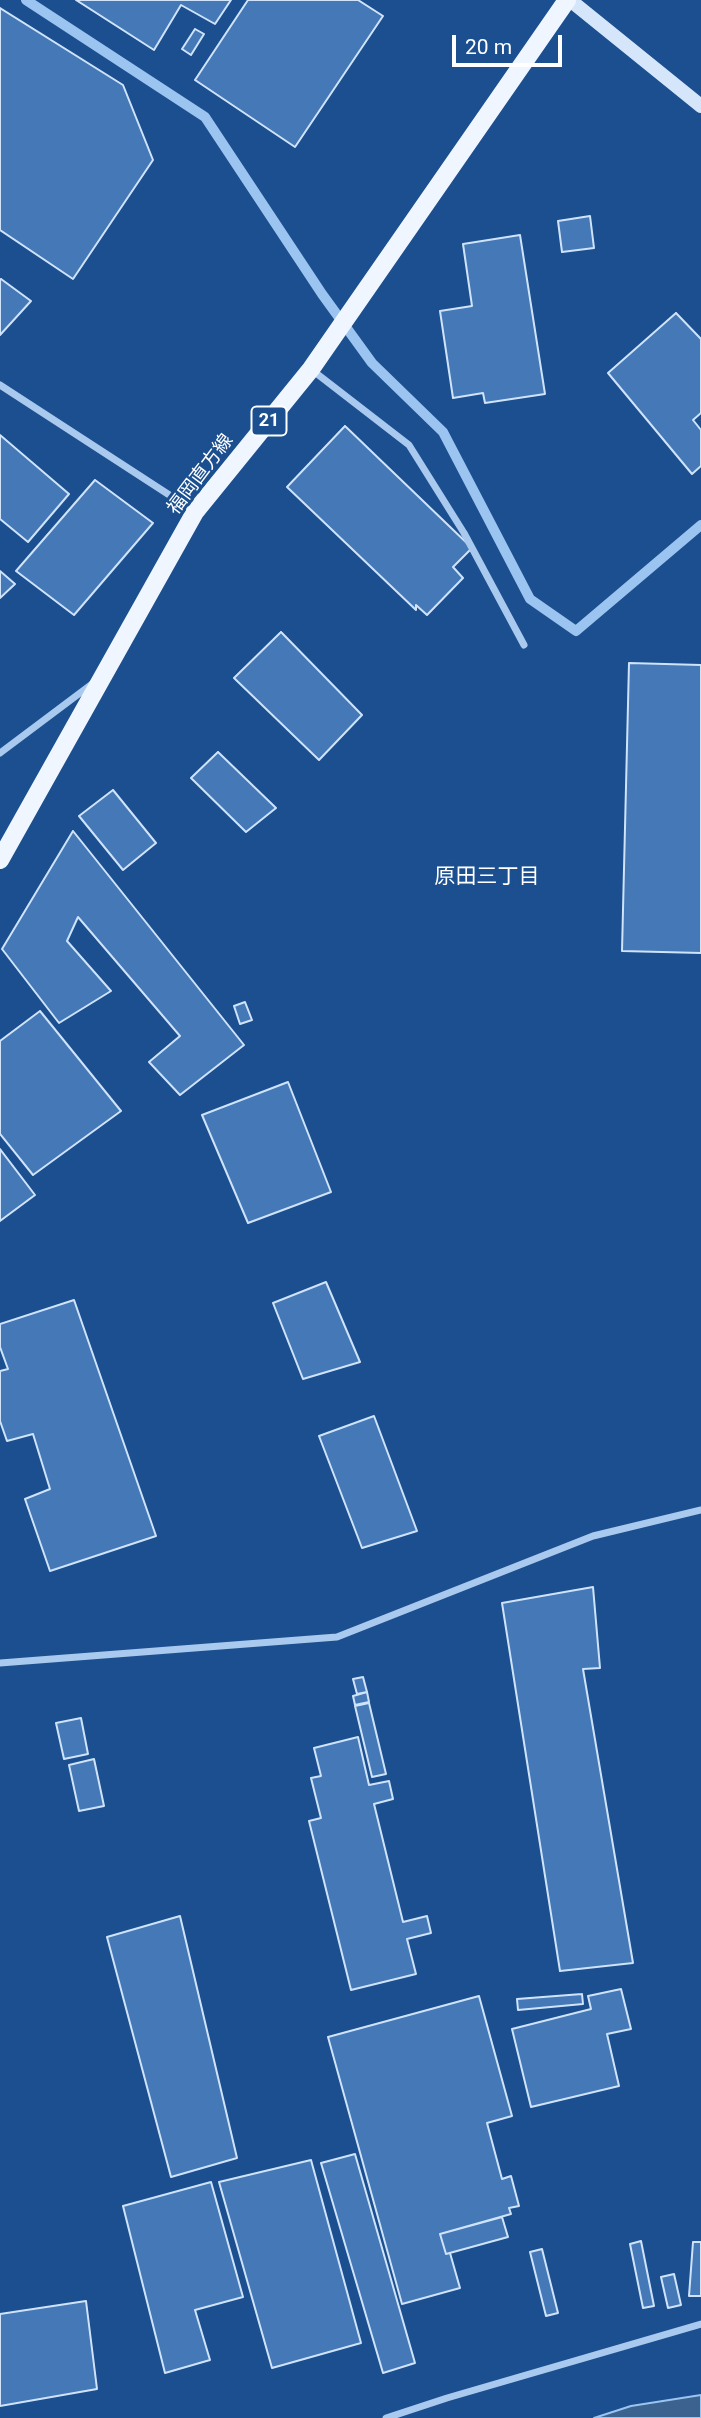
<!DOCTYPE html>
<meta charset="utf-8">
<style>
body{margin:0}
#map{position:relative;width:701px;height:2418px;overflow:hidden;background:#1b4f8f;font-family:Roboto,sans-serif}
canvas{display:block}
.scale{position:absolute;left:452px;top:35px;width:110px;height:32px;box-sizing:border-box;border:4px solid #fff;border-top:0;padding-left:9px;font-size:21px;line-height:24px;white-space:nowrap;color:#fff;-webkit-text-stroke:5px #1b4f8f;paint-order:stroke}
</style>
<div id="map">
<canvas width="701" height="2418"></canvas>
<div class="scale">20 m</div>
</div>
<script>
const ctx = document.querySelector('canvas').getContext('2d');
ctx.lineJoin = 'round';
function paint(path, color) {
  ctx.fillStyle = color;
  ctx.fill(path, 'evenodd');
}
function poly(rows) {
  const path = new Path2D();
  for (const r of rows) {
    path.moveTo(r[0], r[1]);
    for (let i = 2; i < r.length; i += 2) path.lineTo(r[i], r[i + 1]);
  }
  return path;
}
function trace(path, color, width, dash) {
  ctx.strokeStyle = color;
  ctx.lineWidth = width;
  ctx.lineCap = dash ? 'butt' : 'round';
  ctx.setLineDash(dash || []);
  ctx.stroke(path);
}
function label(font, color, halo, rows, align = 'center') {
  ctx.font = font + ' Roboto,"Noto Sans JP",sans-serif';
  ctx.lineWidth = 6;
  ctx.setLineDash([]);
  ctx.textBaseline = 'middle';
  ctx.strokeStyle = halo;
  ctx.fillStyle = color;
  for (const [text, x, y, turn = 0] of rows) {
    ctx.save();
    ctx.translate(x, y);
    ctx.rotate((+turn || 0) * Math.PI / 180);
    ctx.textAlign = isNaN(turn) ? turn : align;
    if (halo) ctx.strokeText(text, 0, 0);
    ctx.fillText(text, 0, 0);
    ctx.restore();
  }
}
const water = poly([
 [701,2395,701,2418,594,2418,631,2406,701,2395]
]);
paint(water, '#3c6290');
trace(water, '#9cc4f0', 2);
trace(poly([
 [26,0,205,117,322,294,372,363,443,432,530,599,576,631,701,525]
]), '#9cc4f0', 10);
const building = poly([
 [76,0,231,0,215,24,181,5,154,50,76,0],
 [248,0,358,0,383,16,295,147,195,80,248,0],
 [0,8,123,85,153,160,73,279,0,230,0,8],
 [195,29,204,34,191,55,182,49,195,29],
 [590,216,594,248,562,252,558,221,590,216],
 [520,235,545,394,485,403,483,393,453,398,440,311,472,306,463,244,520,235],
 [1,279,31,301,0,335,0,280,1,279],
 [676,313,701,339,701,413,693,420,701,430,701,466,692,474,608,373,676,313],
 [345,426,472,548,453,567,463,578,427,615,416,605,416,610,287,487,345,426],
 [0,435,69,494,28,542,0,519,0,435],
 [95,480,153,523,74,615,16,571,95,480],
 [0,571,15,584,0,598,0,571],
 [281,632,362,715,319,760,234,678,281,632],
 [629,663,701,665,701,953,622,951,629,663],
 [218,752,276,808,246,832,191,778,218,752],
 [113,790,156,843,123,870,79,816,113,790],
 [73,831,244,1045,180,1095,149,1062,180,1036,78,917,67,941,111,991,59,1023,2,949,73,831],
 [245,1002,252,1020,240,1024,234,1006,245,1002],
 [40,1011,121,1111,33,1175,0,1134,0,1041,40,1011],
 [288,1082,331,1192,248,1223,202,1115,288,1082],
 [0,1149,35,1195,0,1221,0,1149],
 [326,1282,360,1362,303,1379,273,1303,326,1282],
 [74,1300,156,1536,50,1571,25,1499,50,1489,33,1434,7,1441,0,1421,0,1371,8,1369,0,1347,0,1324,74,1300],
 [374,1416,417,1531,362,1548,319,1436,374,1416],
 [593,1587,600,1668,583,1669,633,1963,560,1971,502,1603,593,1587],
 [363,1677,367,1692,357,1694,353,1679,363,1677],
 [367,1692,369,1702,355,1705,353,1696,367,1692],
 [369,1703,386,1774,372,1777,355,1706,369,1703],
 [81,1718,88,1754,64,1759,56,1723,81,1718],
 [358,1737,369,1785,389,1781,393,1799,374,1804,403,1922,427,1916,431,1933,407,1939,416,1974,351,1990,309,1821,321,1818,311,1778,321,1776,314,1748,358,1737],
 [94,1759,104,1806,79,1811,69,1765,94,1759],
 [180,1916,237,2158,171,2177,107,1937,180,1916],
 [621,1989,631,2029,607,2034,619,2086,531,2107,512,2029,591,2009,588,1996,621,1989],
 [582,1994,583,2004,518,2010,517,1999,582,1994],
 [479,1996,512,2116,487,2123,502,2179,511,2176,519,2206,509,2208,511,2214,440,2234,446,2254,450,2253,460,2288,402,2304,328,2037,479,1996],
 [355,2154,415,2363,383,2373,321,2163,355,2154],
 [311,2160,361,2343,272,2368,219,2182,311,2160],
 [211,2182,243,2297,195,2310,210,2360,165,2373,123,2206,211,2182],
 [502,2217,508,2237,446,2254,440,2234,502,2217],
 [641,2241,654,2306,643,2308,630,2244,641,2241],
 [693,2242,701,2242,701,2296,689,2296,693,2242],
 [542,2249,558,2313,546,2316,530,2252,542,2249],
 [674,2274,681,2305,668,2308,661,2277,674,2274],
 [86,2301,97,2389,0,2406,0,2314,86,2301]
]);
paint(building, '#4478b7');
trace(building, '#cfe3fa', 2);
trace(poly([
 [312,370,409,445,464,533,524,645],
 [0,385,194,511],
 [0,753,92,684],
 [0,1663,337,1637,593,1536,701,1510],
 [386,2418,447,2398,701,2324]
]), '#a9c9ee', 7);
trace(poly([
 [570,0,701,106]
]), '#d6e6fa', 14);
trace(poly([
 [0,860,195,512,311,369,567,0]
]), '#f0f6ff', 18);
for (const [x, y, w] of [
 [269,421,35]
]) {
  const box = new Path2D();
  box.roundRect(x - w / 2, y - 14.5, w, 29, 5);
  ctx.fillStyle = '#1b4f8f';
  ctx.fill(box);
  trace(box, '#fff', 2);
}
label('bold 18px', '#fff', null, [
 ["21",269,421]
]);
label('19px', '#fff', '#1b4f8f', [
 ["福岡直方線",201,475,-53]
]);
label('21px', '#fff', '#1b4f8f', [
 ["原田三丁目",487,878]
]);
</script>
